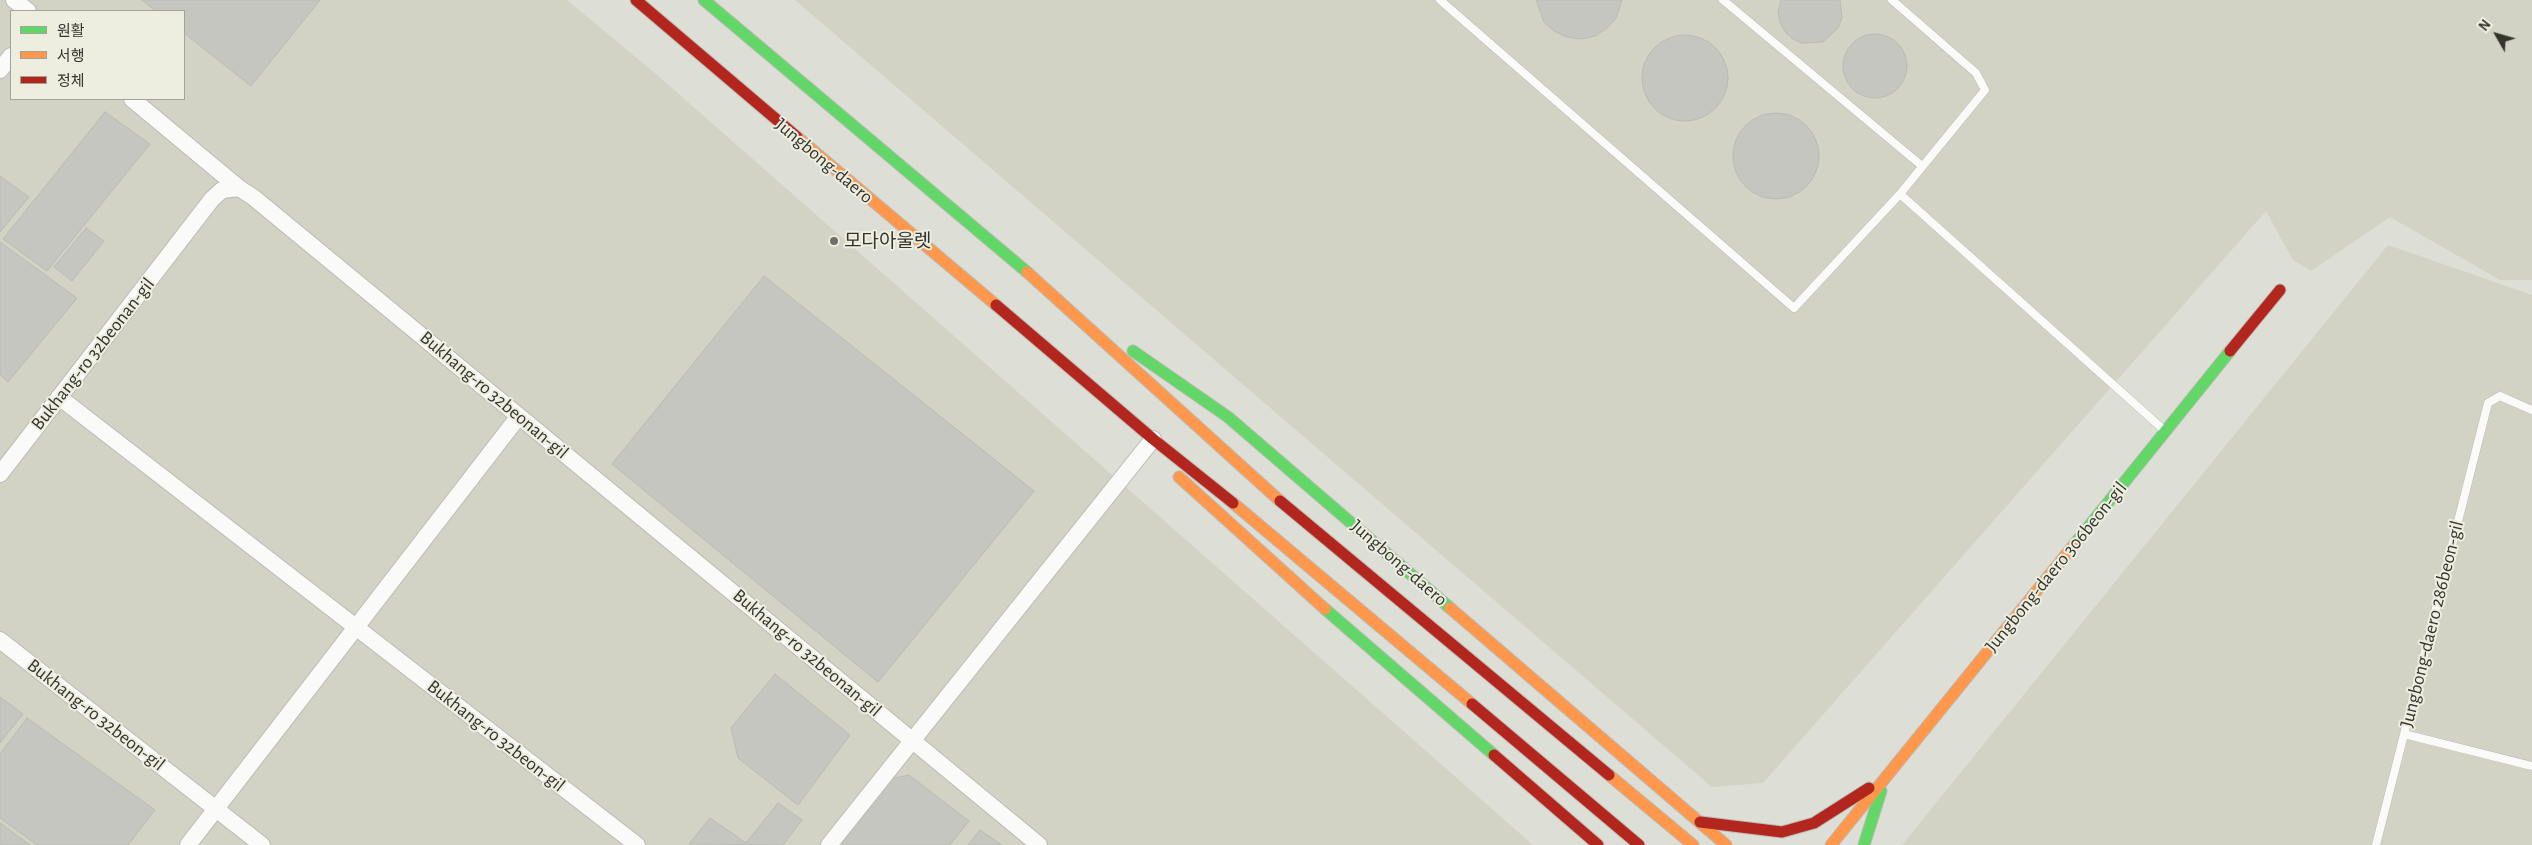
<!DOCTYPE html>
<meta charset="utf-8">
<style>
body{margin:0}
#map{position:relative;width:2532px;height:845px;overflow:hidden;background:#ddded6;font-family:"Alegreya Sans","Noto Sans KR",sans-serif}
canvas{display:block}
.legend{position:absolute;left:10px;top:10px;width:175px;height:90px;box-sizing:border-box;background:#edeee0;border:1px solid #a3a499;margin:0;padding:6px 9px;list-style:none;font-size:15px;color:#34342f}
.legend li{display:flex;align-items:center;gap:10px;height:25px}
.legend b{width:25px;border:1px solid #a3a499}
.north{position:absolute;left:2472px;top:10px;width:50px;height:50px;-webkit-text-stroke:4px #edeee0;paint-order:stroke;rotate:308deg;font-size:14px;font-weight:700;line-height:20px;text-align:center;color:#34342f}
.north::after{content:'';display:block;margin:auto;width:18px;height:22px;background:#34342f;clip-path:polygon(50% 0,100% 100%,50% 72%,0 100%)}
</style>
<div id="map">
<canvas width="2532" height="845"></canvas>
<ul class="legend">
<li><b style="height:6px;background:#63d668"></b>원활</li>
<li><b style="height:6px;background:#ff974d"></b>서행</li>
<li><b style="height:6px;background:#b3261e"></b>정체</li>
</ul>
<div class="north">N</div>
</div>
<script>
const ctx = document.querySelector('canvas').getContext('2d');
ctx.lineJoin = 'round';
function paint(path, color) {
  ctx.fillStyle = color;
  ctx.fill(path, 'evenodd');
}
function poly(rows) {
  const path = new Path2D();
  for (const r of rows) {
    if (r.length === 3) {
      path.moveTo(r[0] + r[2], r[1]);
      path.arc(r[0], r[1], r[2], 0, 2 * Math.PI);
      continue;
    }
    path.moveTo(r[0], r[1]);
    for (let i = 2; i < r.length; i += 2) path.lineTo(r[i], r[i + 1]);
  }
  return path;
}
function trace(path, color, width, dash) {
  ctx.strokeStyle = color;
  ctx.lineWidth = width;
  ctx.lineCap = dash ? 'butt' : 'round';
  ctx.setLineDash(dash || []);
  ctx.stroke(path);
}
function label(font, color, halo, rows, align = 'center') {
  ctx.font = font + ' "Alegreya Sans","Noto Sans KR",sans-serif';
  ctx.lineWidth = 4;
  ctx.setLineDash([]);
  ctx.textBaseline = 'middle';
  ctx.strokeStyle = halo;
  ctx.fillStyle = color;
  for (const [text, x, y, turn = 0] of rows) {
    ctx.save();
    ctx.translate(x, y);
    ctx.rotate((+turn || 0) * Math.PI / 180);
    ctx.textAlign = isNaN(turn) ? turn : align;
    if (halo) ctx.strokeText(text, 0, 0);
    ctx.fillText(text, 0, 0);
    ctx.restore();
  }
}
paint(poly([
 [0,0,567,0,656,74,1533,845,0,845],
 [11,11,184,11,184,99,11,99],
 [795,0,2532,0,2532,280,2500,280,2390,217,2311,271,2293,260,2266,211,1763,783,1712,787],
 [2388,245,2532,295,2532,845,1902,845]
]), '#d2d3c4');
const building = poly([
 [142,0,320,0,251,86,184,33,184,11,156,11,142,0],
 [1536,0,1622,0,1616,18,1607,28,1595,36,1581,39,1567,37,1554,31,1544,22,1536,0],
 [1781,0,1840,0,1842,18,1838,28,1823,42,1802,43,1793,39,1785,32,1780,22,1778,12,1781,0],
 [1875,66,32],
 [1685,78,43],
 [105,112,150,144,47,271,3,239,105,112],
 [1776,156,43],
 [0,176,29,197,0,232,0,176],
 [86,228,104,241,72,281,54,267,86,228],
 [0,242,77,298,8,382,0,375,0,242],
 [764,276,1034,491,878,682,612,464,764,276],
 [775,674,850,735,798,805,738,758,731,728,775,674],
 [0,697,23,714,0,743,0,697],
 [27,718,155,810,128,845,37,845,0,818,0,754,27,718],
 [909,775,969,821,950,845,844,845,842,843,890,779,909,775],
 [778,803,802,820,783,845,689,844,710,818,746,843,778,803],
 [0,823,30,845,0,845,0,823],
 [980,830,1002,845,968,845,980,830]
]);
paint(building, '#c5c6c0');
trace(building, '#babbb4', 1);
const lane = poly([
 [1440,0,1794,308,1900,194,1985,90,1976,73,1892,0],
 [1723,0,1922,166],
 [1900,194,2164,430],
 [2404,734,2532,766],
 [2376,845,2488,403,2500,396,2532,410]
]);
const street = poly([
 [14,0,28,11],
 [0,70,11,56],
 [132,99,239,188],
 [59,397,637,845],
 [0,474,212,199,222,190,239,188,253,197,1039,845],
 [0,640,262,845],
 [188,845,519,416],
 [829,845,1153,439]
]);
const fast = poly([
 [704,0,1027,272],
 [1133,351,1228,417,1450,608],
 [2073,546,2230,351],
 [1325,609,1494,755],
 [1864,845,1881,791]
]);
const slow = poly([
 [797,137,996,305],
 [1027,272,1280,501],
 [1179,477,1325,609],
 [1233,503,1472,704],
 [1450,608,1726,845],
 [1609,775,1693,845],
 [1831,845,2073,546]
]);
const jam = poly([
 [636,0,797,137],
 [996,305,1153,439,1233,503],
 [2230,351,2280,290],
 [1280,501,1609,775],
 [1472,704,1639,845],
 [1494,755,1598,845],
 [1700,822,1782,832,1814,823,1869,788]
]);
trace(lane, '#babbb5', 9);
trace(street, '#babbb5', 18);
trace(fast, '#babbb5', 13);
trace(slow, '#babbb5', 13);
trace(jam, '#babbb5', 13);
trace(lane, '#fafaf9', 8);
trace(street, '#fafaf9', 16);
trace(fast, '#63d668', 11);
trace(slow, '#ff974d', 11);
trace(jam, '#b3261e', 11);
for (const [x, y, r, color] of [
 [834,241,5,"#6f7069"]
]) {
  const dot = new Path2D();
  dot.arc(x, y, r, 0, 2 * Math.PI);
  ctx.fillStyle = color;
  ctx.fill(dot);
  trace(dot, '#edeee0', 2);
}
label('19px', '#34342f', '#edeee0', [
 ["Jungbong-daero",824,161,40],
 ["Bukhang-ro 32beonan-gil",93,354,-52],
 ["Bukhang-ro 32beonan-gil",494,395,40],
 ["Jungbong-daero",1399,563,41],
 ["Jungbong-daero 306beon-gil",2056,567,-51],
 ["Jungbong-daero 286beon-gil",2432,624,-76],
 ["Bukhang-ro 32beonan-gil",807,653,40],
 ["Bukhang-ro 32beon-gil",96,715,38],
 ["Bukhang-ro 32beon-gil",496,736,38]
]);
label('19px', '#34342f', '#edeee0', [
 ["모다아울렛",844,241]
], 'left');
</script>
